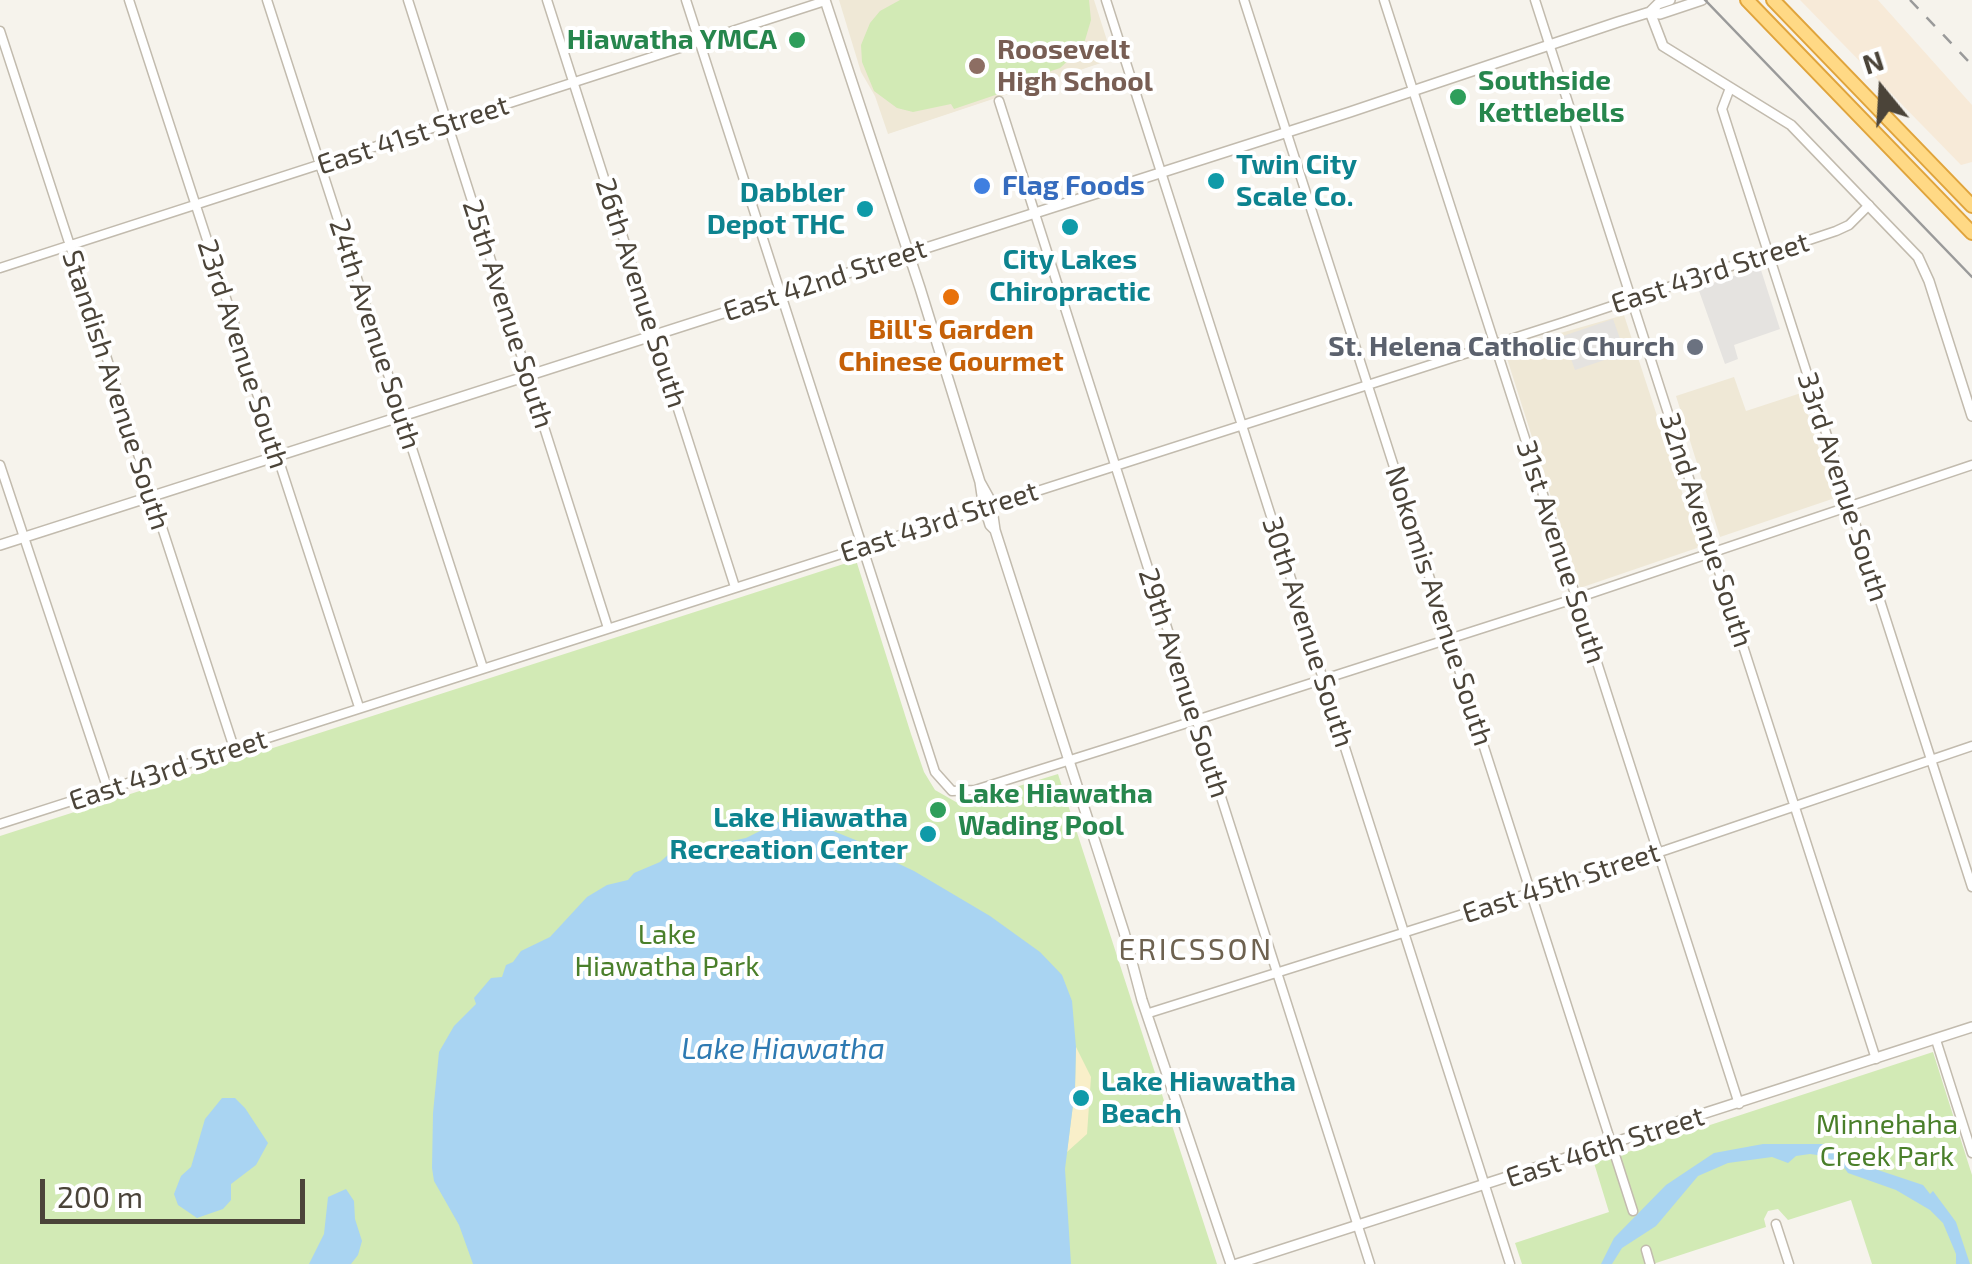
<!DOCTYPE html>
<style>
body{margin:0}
#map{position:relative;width:1972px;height:1264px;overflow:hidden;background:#f6f3ec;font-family:"Exo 2",sans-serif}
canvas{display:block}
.north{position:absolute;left:1832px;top:40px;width:100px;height:100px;-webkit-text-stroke:8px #fff;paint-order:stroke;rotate:342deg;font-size:28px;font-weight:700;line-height:40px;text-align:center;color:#4b4439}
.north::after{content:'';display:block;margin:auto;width:35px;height:45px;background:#4b4439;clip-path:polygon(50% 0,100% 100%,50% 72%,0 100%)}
.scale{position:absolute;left:40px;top:1179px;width:265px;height:45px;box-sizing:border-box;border:5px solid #4b4439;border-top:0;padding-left:12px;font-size:30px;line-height:35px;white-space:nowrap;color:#4b4439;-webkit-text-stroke:8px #fff;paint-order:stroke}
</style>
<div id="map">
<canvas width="1972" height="1264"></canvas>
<div class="north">N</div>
<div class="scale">200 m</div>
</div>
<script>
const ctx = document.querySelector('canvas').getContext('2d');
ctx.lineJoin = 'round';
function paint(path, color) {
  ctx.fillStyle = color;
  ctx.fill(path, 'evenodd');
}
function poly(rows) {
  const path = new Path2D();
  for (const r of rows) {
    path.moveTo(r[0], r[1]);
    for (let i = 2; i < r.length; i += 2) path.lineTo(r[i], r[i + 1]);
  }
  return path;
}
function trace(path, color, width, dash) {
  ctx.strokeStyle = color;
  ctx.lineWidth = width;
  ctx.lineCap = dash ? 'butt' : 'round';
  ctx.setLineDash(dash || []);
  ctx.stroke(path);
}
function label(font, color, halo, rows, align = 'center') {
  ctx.font = font + ' "Exo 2",sans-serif';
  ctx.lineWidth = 8;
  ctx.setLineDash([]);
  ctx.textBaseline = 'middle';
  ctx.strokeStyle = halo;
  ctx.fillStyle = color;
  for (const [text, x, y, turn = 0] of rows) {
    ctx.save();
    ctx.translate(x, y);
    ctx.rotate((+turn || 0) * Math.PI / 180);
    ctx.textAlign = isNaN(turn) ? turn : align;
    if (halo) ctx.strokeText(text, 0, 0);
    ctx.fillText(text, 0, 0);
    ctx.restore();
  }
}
paint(poly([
 [1800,0,1878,0,1972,105,1972,162,1961,165]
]), '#f7ead8');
paint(poly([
 [839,0,1094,0,1113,59,888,134,875,96,861,72],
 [1624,315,1700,547,1580,588,1504,349],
 [1734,377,1746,411,1801,393,1835,498,1720,537,1676,396]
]), '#efe8d6');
paint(poly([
 [900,0,1089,0,1091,20,1083,47,1060,68,1028,79,1028,84,954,109,951,104,913,112,897,108,874,91,862,62,861,45,870,23,880,11],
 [856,560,911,734,924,772,935,790,956,802,967,802,1058,774,1217,1264,0,1264,0,836],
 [1933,1052,1972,1175,1972,1264,1872,1264,1851,1200,1788,1220,1778,1209,1768,1211,1764,1219,1766,1227,1653,1264,1522,1264,1515,1243,1609,1212,1594,1163]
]), '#d2eab5');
paint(poly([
 [1076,1047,1091,1077,1087,1134,1067,1152,1075,1089]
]), '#f9efc9');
paint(poly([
 [1760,267,1780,329,1734,345,1738,359,1725,364,1698,288],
 [1613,319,1625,353,1575,370,1563,336]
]), '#e5e3e0');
paint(poly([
 [778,822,828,829,873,847,874,852,914,871,990,916,1040,952,1062,975,1072,1001,1076,1047,1075,1089,1065,1169,1071,1264,473,1264,459,1225,434,1181,432,1168,433,1113,439,1052,454,1026,476,1004,474,998,491,978,502,977,506,965,513,962,521,951,550,937,587,897,607,885,628,880,634,873,660,862,669,854,746,838],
 [222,1098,235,1098,245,1108,268,1143,256,1165,231,1184,231,1200,223,1209,197,1218,178,1205,174,1194,181,1176,191,1167,205,1119],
 [1763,1144,1830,1144,1863,1165,1923,1185,1930,1194,1933,1191,1956,1222,1970,1264,1956,1264,1956,1254,1943,1223,1930,1210,1896,1190,1848,1173,1843,1166,1824,1156,1810,1154,1796,1156,1788,1163,1772,1157,1728,1163,1698,1176,1656,1226,1622,1248,1612,1264,1601,1264,1614,1238,1666,1185,1714,1153],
 [346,1189,354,1201,355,1219,362,1241,358,1255,351,1264,309,1264,324,1234,328,1197]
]), '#a9d4f2');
const minor = poly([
 [129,0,359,707],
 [267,0,483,668],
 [408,0,608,628],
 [547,0,735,587],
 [686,0,935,772,952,791,975,790,1134,740,1586,595,1972,465],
 [1106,0,1510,1264],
 [1244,0,1633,1211],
 [1384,0,1739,1104],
 [1535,0,1876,1059],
 [0,31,234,748],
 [1730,88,1722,109,1972,887],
 [999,101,1370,1264],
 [0,268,825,1],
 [0,465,108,790],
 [0,824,1564,322,1836,231,1849,225,1869,205],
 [1149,1013,1666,850,1972,746],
 [1936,1040,1972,1153],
 [1776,1224,1789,1264],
 [1646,1250,1650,1264]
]);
const tertiary = poly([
 [825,0,920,288,980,482,983,502,992,509,995,530],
 [1650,12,1663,46,1791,125,1918,257,1929,281,1972,416],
 [1650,12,1658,4,1670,0],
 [980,482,990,500,986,512,990,525,995,530,1124,932,1142,1000,1231,1264],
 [0,545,1350,112,1618,22,1650,12,1660,14,1702,0],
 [1237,1264,1972,1027]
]);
const trunk = poly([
 [1747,0,1972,233],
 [1773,0,1972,206]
]);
trace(minor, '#c2bbae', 11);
trace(tertiary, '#c2bbae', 12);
trace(trunk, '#e0a43c', 16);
trace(minor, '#fff', 8);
trace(tertiary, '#fff', 9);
trace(trunk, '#ffd985', 12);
trace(poly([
 [1705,0,1972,277]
]), '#9a9a9a', 2.5);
trace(poly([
 [1910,0,1972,65]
]), '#9a9a9a', 2.5, [12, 12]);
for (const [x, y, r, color] of [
 [797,40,10,"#2e9e5b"],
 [977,66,10,"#8d6e63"],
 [1458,97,10,"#2e9e5b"],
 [1216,181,10,"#0f9aa8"],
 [982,186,10,"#3f7fe0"],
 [865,209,10,"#0f9aa8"],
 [1070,227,10,"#0f9aa8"],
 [951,297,10,"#e8710a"],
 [1695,347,10,"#6b7280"],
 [938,810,10,"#2e9e5b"],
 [928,834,10,"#0f9aa8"],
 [1081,1098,10,"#0f9aa8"]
]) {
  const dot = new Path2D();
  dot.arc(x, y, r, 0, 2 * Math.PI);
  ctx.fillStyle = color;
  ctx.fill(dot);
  trace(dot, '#fff', 4);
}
label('bold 28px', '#27864d', '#fff', [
 ["Hiawatha YMCA",777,40,"right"],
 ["Southside",1478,81],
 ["Kettlebells",1478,113],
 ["Lake Hiawatha",958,794],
 ["Wading Pool",958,826]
], 'left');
label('bold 28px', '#785e54', '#fff', [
 ["Roosevelt",997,50],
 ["High School",997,82]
], 'left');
label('28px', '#4b4439', '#fff', [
 ["East 41st Street",413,135,-18],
 ["East 43rd Street",1710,273,-18],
 ["East 42nd Street",825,280,-18],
 ["26th Avenue South",641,293,72],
 ["25th Avenue South",508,314,72],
 ["24th Avenue South",375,334,72],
 ["23rd Avenue South",243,354,72],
 ["Standish Avenue South",116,390,72],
 ["33rd Avenue South",1843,487,72],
 ["East 43rd Street",939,522,-18],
 ["32nd Avenue South",1706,530,72],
 ["31st Avenue South",1561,552,72],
 ["Nokomis Avenue South",1439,606,72],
 ["30th Avenue South",1308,632,72],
 ["29th Avenue South",1184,683,72],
 ["East 43rd Street",168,770,-18],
 ["East 45th Street",1561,883,-18],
 ["East 46th Street",1605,1147,-18]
]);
label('bold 28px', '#0d838f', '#fff', [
 ["Twin City",1236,165],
 ["Scale Co.",1236,197],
 ["Dabbler",845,193,"right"],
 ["Depot THC",845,225,"right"],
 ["City Lakes",1070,260,"center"],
 ["Chiropractic",1070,292,"center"],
 ["Lake Hiawatha",908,818,"right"],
 ["Recreation Center",908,850,"right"],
 ["Lake Hiawatha",1101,1082],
 ["Beach",1101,1114]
], 'left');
label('bold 28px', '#366cbe', '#fff', [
 ["Flag Foods",1002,186]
], 'left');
label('bold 28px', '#c56008', '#fff', [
 ["Bill's Garden",951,330],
 ["Chinese Gourmet",951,362]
]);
label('bold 28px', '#5b616d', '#fff', [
 ["St. Helena Catholic Church",1675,347]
], 'right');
label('28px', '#4a7f2a', '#fff', [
 ["Lake",667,935],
 ["Hiawatha Park",667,967],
 ["Minnehaha",1887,1125],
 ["Creek Park",1887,1157]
]);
ctx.letterSpacing = '2.5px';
label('30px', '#6e6250', '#fff', [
 ["ERICSSON",1196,950]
]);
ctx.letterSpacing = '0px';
label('italic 30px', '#2e7ab2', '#fff', [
 ["Lake Hiawatha",783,1049]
]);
</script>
